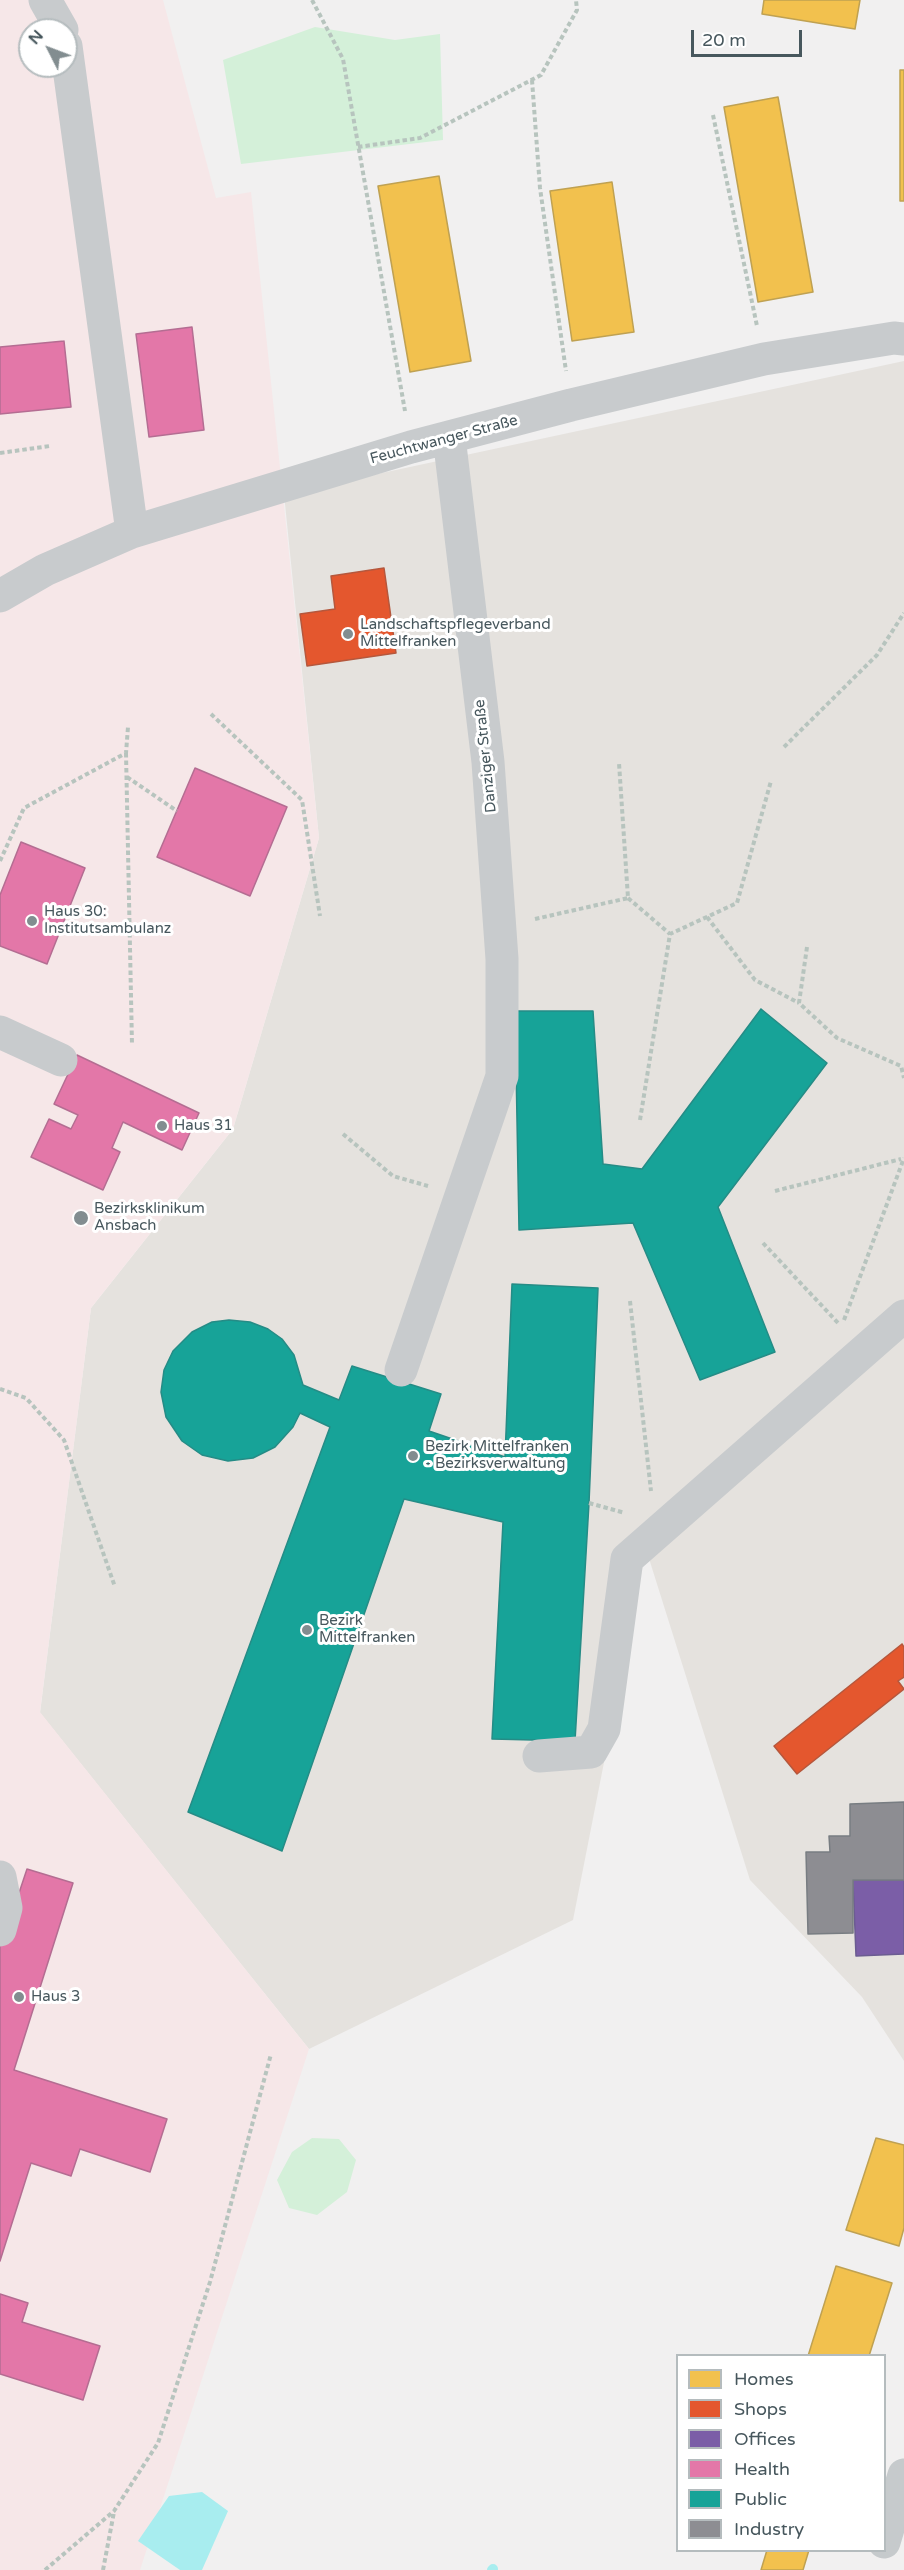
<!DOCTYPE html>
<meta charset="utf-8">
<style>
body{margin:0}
#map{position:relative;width:904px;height:2570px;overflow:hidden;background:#f1f0f0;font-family:"Varela Round",sans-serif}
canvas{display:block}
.legend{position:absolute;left:676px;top:2354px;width:210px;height:198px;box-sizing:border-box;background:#fff;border:2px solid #b5bcbe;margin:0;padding:8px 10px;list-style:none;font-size:18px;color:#47575d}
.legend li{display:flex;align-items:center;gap:12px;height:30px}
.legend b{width:30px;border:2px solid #b5bcbe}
.north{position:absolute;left:18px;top:18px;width:60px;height:60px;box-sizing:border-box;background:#fff;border:2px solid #b5bcbe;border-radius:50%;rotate:312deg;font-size:16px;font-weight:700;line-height:24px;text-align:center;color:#47575d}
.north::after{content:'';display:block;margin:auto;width:21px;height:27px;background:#828d90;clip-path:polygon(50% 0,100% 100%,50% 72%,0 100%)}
.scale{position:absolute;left:691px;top:30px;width:111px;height:27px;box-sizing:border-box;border:3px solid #47575d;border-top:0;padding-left:8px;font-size:18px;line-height:21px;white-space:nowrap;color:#47575d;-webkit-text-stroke:4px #fff;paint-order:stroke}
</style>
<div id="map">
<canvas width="904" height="2570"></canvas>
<ul class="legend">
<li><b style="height:16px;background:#f2c14e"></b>Homes</li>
<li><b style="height:16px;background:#e4572e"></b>Shops</li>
<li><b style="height:16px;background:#7b5ea7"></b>Offices</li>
<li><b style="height:16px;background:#e377a8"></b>Health</li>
<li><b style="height:16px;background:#17a398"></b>Public</li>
<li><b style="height:16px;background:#8d8d92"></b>Industry</li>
</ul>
<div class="north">N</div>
<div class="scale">20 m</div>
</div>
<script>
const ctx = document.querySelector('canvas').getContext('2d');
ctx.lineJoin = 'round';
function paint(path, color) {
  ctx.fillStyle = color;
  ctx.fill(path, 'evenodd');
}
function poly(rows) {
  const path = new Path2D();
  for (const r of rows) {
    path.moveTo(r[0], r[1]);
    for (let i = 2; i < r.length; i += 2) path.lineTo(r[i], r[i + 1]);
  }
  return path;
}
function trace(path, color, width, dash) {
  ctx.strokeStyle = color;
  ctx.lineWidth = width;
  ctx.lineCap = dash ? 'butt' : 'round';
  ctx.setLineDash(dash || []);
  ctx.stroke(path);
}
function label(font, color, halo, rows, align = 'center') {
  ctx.font = font + ' "Varela Round",sans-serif';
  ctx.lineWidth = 6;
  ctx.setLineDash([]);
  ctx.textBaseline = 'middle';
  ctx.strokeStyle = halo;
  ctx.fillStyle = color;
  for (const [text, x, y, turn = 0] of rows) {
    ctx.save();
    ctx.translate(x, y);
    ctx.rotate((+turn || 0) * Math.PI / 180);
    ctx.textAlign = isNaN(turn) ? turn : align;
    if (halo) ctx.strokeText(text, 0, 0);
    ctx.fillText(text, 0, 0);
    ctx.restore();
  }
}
paint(poly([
 [904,361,904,2061,862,1997,750,1880,646,1549,573,1920,309,2049,40,1713,91,1308,233,1129,319,838,284,494]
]), '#e5e2de');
paint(poly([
 [0,0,163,0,216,198,251,192,319,838,233,1129,91,1308,40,1712,309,2049,140,2570,0,2570],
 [30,30,66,30,66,66,30,66]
]), '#f6e7e8');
paint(poly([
 [315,27,395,40,440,34,443,140,241,164,223,60],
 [312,2138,339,2139,356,2160,347,2192,317,2215,289,2208,277,2180,292,2152]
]), '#d4f0d9');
paint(poly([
 [202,2492,228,2511,202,2570,180,2570,138,2541,169,2496]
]), '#a8edef');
const homes = poly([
 [764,0,860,0,855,29,762,14,764,0],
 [900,70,904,70,904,201,900,201,900,70],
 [778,97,813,292,758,302,724,107,778,97],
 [439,176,471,361,410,372,378,186,439,176],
 [612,182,634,332,572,341,550,191,612,182],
 [876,2138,904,2145,904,2228,899,2246,846,2230,876,2138],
 [836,2266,892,2283,869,2356,808,2356,836,2266],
 [767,2550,809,2550,803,2570,761,2570,767,2550]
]);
paint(homes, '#f2c14e');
trace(homes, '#bfa152', 1.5);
const shops = poly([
 [384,568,396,653,307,666,300,614,335,609,331,576,384,568],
 [902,1644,904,1647,904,1677,898,1681,904,1689,797,1774,774,1746,902,1644]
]);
paint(shops, '#e4572e');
trace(shops, '#b5573c', 1.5);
const offices = poly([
 [853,1880,904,1880,904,1954,856,1956,853,1880]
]);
paint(offices, '#7b5ea7');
trace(offices, '#6b5c91', 1.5);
const health = poly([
 [192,327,204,430,149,437,136,334,192,327],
 [64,341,71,407,0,414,0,347,64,341],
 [195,768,287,807,250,896,157,857,195,768],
 [21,842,85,868,47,964,0,946,0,895,21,842],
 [77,1055,199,1113,182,1150,123,1122,112,1148,120,1152,103,1190,31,1157,49,1119,71,1129,78,1115,54,1104,77,1055],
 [27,1869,73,1883,14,2070,167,2119,150,2172,80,2149,71,2176,31,2163,0,2261,0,1920,9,1923,27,1869],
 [0,2294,28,2303,22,2322,100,2346,83,2400,0,2374,0,2294]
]);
paint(health, '#e377a8');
trace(health, '#b46d92', 1.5);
const public = poly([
 [761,1009,827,1063,718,1207,775,1352,700,1380,633,1223,519,1230,515,1011,593,1011,603,1164,642,1169,761,1009],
 [512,1284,598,1288,589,1503,575,1741,492,1739,503,1522,404,1499,282,1851,188,1812,330,1427,300,1413,293,1427,275,1447,253,1458,228,1461,202,1455,182,1441,166,1417,161,1392,164,1370,173,1351,192,1332,212,1322,229,1320,250,1322,268,1329,282,1339,294,1355,303,1385,339,1400,352,1366,441,1394,429,1431,505,1457,512,1284]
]);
paint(public, '#17a398');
trace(public, '#258c86', 1.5);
const industry = poly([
 [904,1802,904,1880,853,1880,853,1933,808,1934,806,1852,830,1852,829,1836,850,1836,850,1804,904,1802]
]);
paint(industry, '#8d8d92');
trace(industry, '#787d82', 1.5);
trace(poly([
 [492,2570,493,2569]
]), '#a8edef', 10);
trace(poly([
 [312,0,343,59,405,411],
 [532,80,540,188,566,371],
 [713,115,757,326],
 [358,147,420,138,541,75,577,10,576,0],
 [0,453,50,446],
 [211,714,302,800,320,916],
 [784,747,877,655,904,613],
 [126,753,132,1045],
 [127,777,177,811],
 [0,861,24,808,126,753,128,727],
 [628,898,670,934],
 [707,917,755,980,799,1003],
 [535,919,628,898,619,763],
 [807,947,799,1003,837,1038,901,1066,904,1078],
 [640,1120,670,934,737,903,771,781],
 [343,1134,393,1176,428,1186],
 [775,1191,901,1159],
 [763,1243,839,1324],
 [630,1301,651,1491],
 [844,1320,904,1158],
 [0,1389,26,1398,64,1440,115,1587],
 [589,1503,625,1513],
 [45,2570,114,2511,158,2443,210,2282,271,2054],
 [103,2570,114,2512]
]), '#b7c4be', 4, [4.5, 3]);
trace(poly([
 [45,0,62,30],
 [66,46,132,532],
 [0,596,45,570,132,532,411,447,571,405,764,359,894,338,904,339],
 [0,1032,61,1060],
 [401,1370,502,1076,502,959,488,762,449,437],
 [539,1756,591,1752,604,1729,627,1559,904,1316],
 [0,1877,6,1908,0,1930]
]), '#c8cbcd', 33);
trace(poly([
 [884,2542,904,2475]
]), '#c6cacc', 33);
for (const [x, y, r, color] of [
 [348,634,6,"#828d90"],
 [32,921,6,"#828d90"],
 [162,1126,6,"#828d90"],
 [81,1218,8,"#828d90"],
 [413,1456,6,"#828d90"],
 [307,1630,6,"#828d90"],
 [19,1997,6,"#828d90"]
]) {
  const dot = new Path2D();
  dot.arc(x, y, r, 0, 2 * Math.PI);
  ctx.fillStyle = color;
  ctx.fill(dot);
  trace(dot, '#fff', 2);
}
label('15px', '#47575d', '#fff', [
 ["Feuchtwanger Straße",444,440,-15],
 ["Danziger Straße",486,756,-96]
]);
label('15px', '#47575d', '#fff', [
 ["Landschaftspflegeverband",360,625],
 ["Mittelfranken",360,642],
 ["Haus 30:",44,912],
 ["Institutsambulanz",44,929],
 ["Haus 31",174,1126],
 ["Bezirksklinikum",94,1209],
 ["Ansbach",94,1226],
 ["Bezirk Mittelfranken",425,1447],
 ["- Bezirksverwaltung",425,1464],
 ["Bezirk",319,1621],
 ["Mittelfranken",319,1638],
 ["Haus 3",31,1997]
], 'left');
</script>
